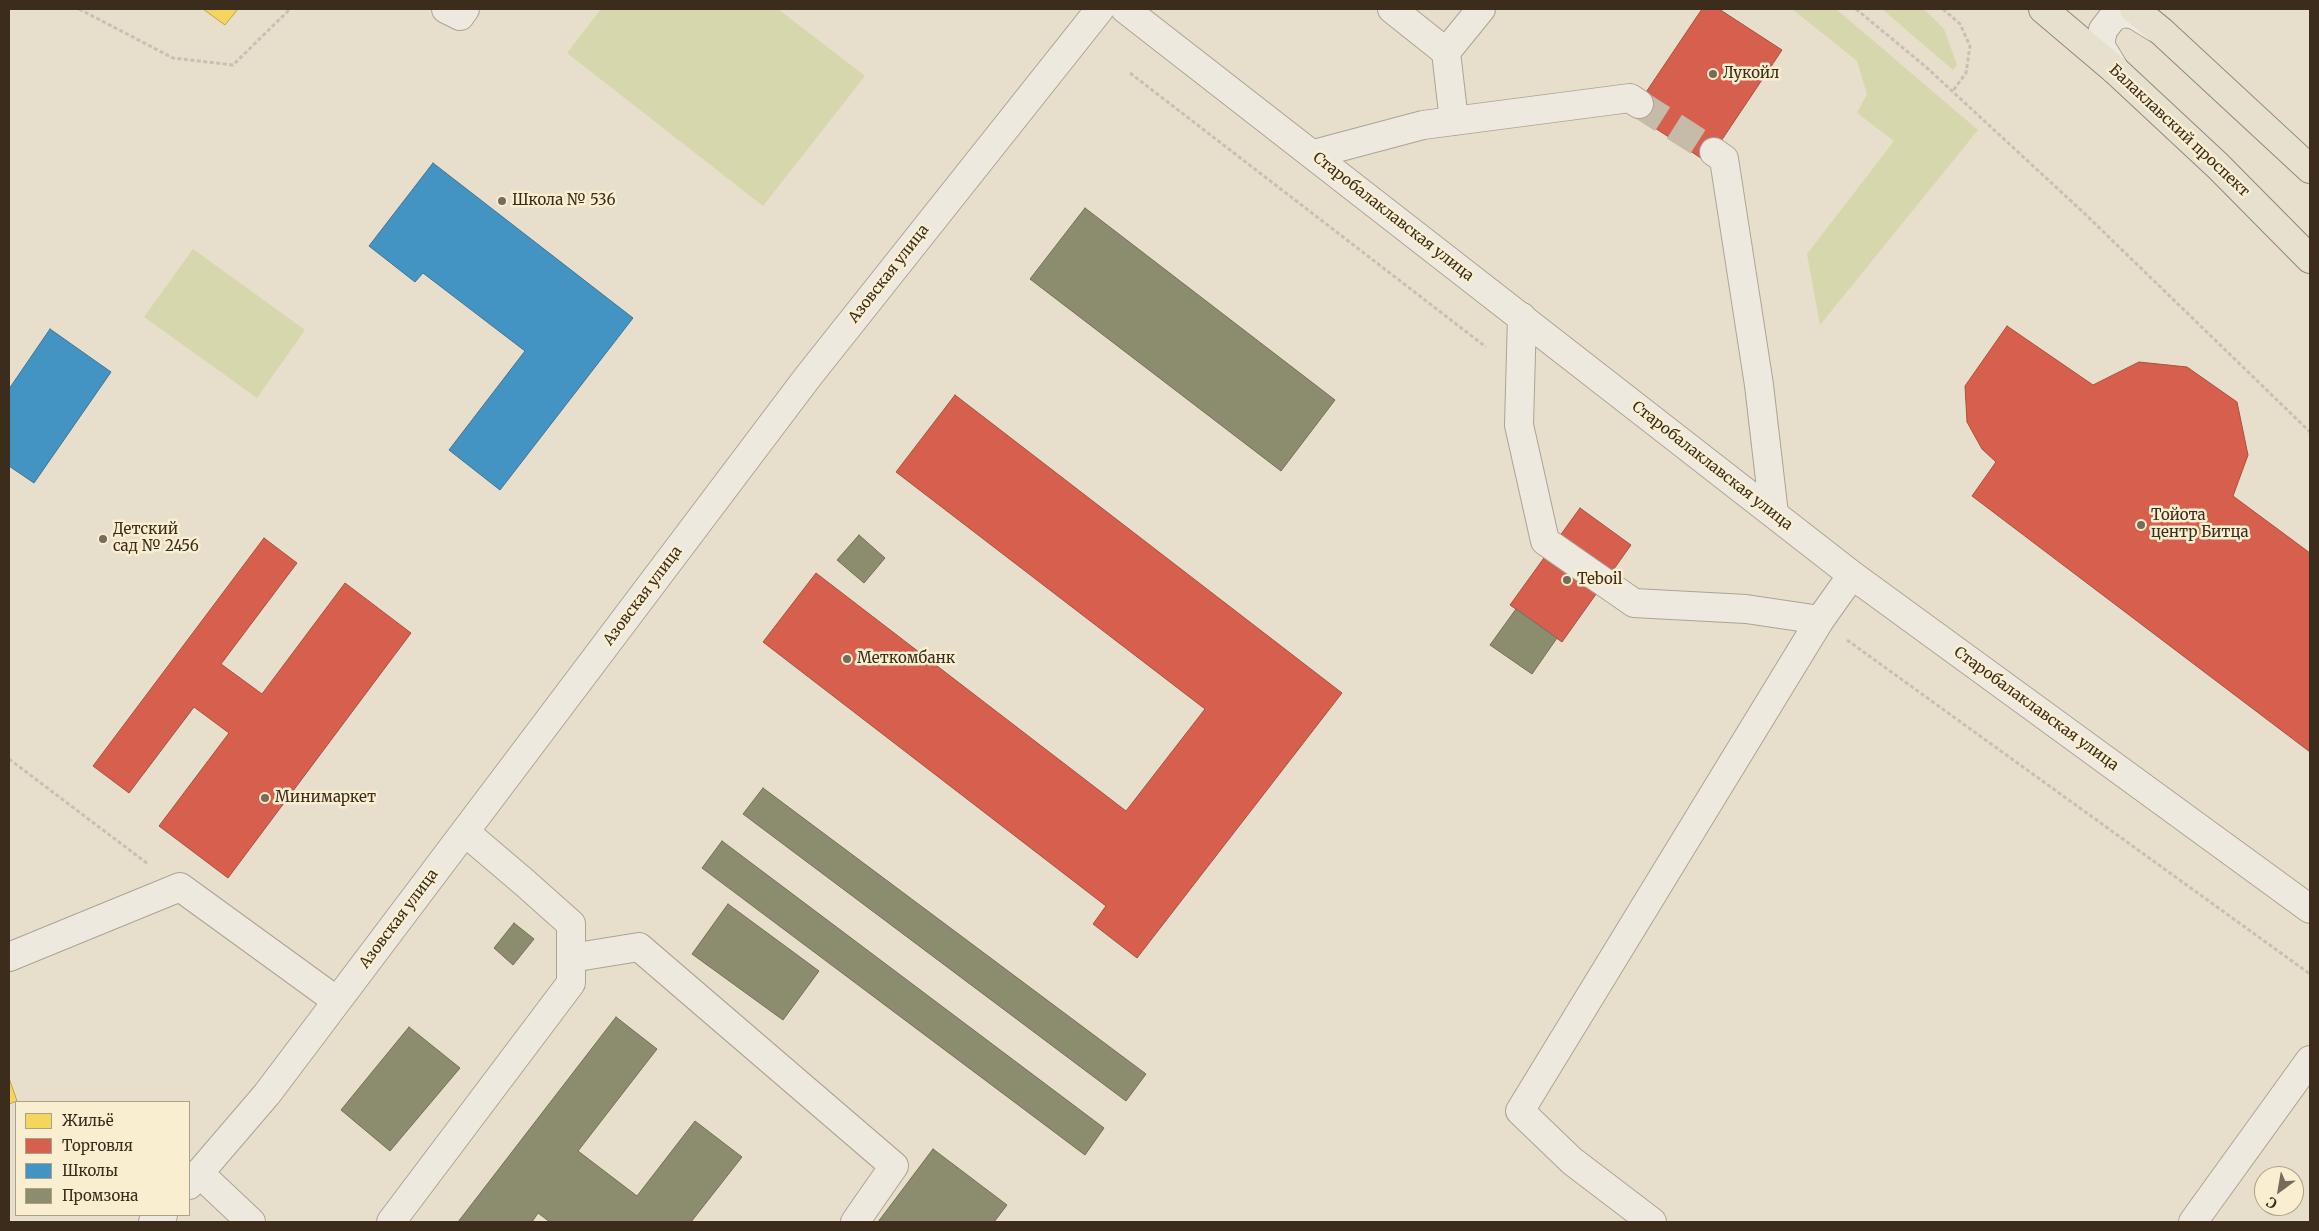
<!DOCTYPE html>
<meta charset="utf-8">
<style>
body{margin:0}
#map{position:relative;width:2319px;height:1231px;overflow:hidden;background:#e7dfcb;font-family:Merriweather,serif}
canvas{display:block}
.frame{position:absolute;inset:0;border:10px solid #3b2c1c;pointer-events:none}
.legend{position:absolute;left:15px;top:1101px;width:175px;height:115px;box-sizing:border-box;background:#f9eed0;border:1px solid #ada088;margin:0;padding:6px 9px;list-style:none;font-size:15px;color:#3b2c1c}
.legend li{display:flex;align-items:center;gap:10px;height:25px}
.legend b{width:25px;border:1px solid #ada088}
.north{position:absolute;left:2254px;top:1166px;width:50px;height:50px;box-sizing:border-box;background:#f9eed0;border:1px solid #ada088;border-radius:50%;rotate:212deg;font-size:14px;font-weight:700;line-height:20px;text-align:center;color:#3b2c1c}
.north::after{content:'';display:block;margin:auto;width:18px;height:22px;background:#776b59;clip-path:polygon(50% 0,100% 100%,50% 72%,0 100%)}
</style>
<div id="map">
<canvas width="2319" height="1231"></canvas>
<div class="frame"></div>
<ul class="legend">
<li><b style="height:14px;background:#f6d55c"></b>Жильё</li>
<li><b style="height:14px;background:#d6604d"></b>Торговля</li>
<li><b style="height:14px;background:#4393c3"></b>Школы</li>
<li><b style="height:14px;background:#8c8c6e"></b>Промзона</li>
</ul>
<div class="north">С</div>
</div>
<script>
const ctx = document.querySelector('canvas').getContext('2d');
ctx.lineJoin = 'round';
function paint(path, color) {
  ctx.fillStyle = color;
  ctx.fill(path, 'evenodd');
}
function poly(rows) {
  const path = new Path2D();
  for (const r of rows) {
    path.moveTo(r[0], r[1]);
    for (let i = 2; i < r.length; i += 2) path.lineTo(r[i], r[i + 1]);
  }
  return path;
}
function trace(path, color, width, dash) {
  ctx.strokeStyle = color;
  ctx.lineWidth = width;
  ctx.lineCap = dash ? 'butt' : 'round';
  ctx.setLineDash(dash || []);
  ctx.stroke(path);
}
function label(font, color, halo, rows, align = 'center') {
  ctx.font = font + ' Merriweather,serif';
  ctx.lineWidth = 5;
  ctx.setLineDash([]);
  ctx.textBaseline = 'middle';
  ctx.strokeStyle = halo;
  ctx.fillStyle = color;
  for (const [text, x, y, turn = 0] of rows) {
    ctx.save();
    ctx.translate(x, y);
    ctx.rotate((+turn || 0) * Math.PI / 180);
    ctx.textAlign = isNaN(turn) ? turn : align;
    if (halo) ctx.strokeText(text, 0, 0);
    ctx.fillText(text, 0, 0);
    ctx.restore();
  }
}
paint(poly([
 [601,9,778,9,865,76,763,206,567,53],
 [1792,9,1836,9,1978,130,1820,325,1807,254,1894,141,1857,113,1867,94,1857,61],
 [1882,9,1922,9,1926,11,1944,29,1957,65,1953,70],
 [193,249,305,330,257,398,144,317]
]), '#d6d7ac');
const homes = poly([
 [203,9,238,9,225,25,203,9],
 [9,1078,17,1101,9,1104,9,1078]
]);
paint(homes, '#f6d55c');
trace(homes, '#bea249', 1);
const shops = poly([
 [1702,9,1719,9,1782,50,1707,162,1632,113,1702,9],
 [2007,326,2093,385,2139,362,2187,367,2237,402,2248,455,2233,496,2310,553,2310,752,1972,496,1996,462,1982,449,1967,422,1965,386,2007,326],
 [955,395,1342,693,1137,958,1093,924,1106,906,763,642,816,573,1126,811,1205,709,896,472,955,395],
 [1580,508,1631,545,1562,642,1510,605,1580,508],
 [264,538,297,563,221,664,262,694,345,583,411,633,228,878,159,826,229,733,194,707,129,793,93,766,264,538]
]);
paint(shops, '#d6604d');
trace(shops, '#a8503e', 1);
const schools = poly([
 [433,163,633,318,500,490,449,450,525,351,423,273,415,282,369,246,433,163],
 [50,329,111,372,34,483,9,466,9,389,50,329]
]);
paint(schools, '#4393c3');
trace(schools, '#417491', 1);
const industry = poly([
 [1085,208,1335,400,1281,471,1030,279,1085,208],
 [859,535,885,558,864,583,837,560,859,535],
 [1516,609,1557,638,1532,674,1490,645,1516,609],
 [763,788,1146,1074,1126,1101,743,814,763,788],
 [722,841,1104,1128,1085,1155,702,868,722,841],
 [728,904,819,971,783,1020,692,954,728,904],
 [514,923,534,939,513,965,494,948,514,923],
 [616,1017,657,1049,578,1151,637,1196,695,1121,742,1157,691,1222,550,1222,538,1213,532,1222,458,1222,616,1017],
 [409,1027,460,1068,390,1151,341,1110,409,1027],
 [933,1149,1007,1205,994,1222,878,1222,933,1149]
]);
paint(industry, '#8c8c6e');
trace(industry, '#746f55', 1);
trace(poly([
 [1639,104,1714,152]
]), '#c5bba8', 28, [28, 14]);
const minor = poly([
 [446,9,460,16,465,9],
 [1125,9,1852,575,2310,909],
 [1392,9,1446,52,1454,121],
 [1446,52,1481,9],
 [2115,70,2100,45,2103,30,2113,17,2124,13,2135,15,2156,28],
 [1714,152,1724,159,1759,385,1774,514],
 [1314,154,1423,125,1630,98,1639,104],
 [1522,317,1519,425,1545,541,1634,603,1746,609,1820,620],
 [9,957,180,887,337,1001],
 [571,958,639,947,894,1166,855,1222],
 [199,1173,251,1222],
 [189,1185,267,1094,807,378,1100,9],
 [153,1222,163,1215],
 [391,1222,571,983,571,924,525,883,465,832],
 [1652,1222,1572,1161,1520,1111,1820,620,1852,575],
 [2193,1222,2310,1060]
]);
const major = poly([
 [2043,9,2115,70,2218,166,2310,259],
 [2134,9,2161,31,2310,169]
]);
trace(minor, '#aca395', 30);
trace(major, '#91897b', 30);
trace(poly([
 [79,9,173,58,233,65,290,9],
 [1856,9,1926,67,2084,213,2310,432],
 [1943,9,1960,24,1970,46,1966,73,1952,92],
 [1130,73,1486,347],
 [1847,640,2310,974],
 [9,759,148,864]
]), '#c7c0b5', 3, [4, 2.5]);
trace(minor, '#eee9de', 28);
trace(major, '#e6e0ce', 28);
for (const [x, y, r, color] of [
 [1713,74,5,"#776b59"],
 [502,201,5,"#776b59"],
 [2141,525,5,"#776b59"],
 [103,539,5,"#776b59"],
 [1567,580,5,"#776b59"],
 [847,659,5,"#776b59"],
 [265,798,5,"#776b59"]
]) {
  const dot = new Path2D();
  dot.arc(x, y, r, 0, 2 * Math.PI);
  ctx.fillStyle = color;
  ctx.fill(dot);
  trace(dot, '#f9eed0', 2);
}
label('15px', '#3b2c1c', '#f9eed0', [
 ["Лукойл",1723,74],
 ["Школа № 536",512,201],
 ["Тойота",2151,516],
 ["центр Битца",2151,533],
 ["Детский",113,530],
 ["сад № 2456",113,547],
 ["Teboil",1577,580],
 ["Меткомбанк",857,659],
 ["Минимаркет",275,798]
], 'left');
label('15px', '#3b2c1c', '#f9eed0', [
 ["Балаклавский проспект",2179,131,43],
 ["Старобалаклавская улица",1393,217,38],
 ["Азовская улица",889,274,-52],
 ["Старобалаклавская улица",1712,466,38],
 ["Азовская улица",643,596,-53],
 ["Старобалаклавская улица",2036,709,36],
 ["Азовская улица",399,919,-53]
]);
</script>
